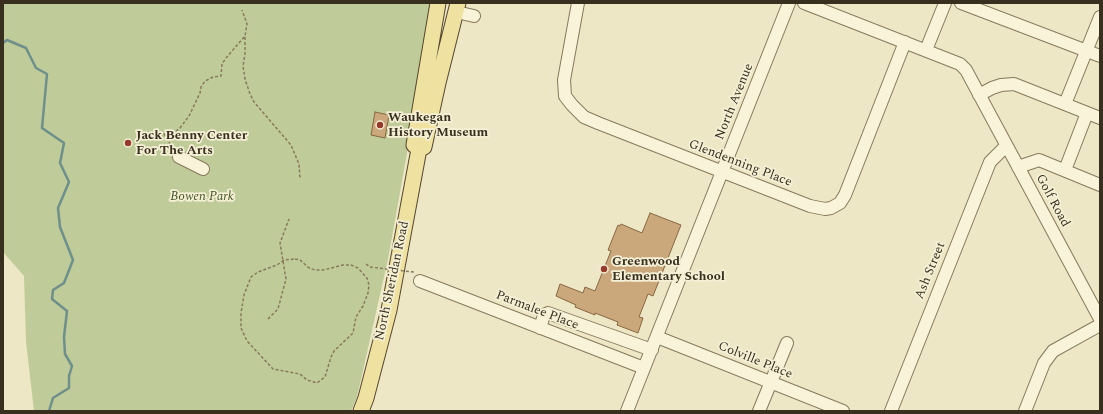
<!DOCTYPE html>
<style>
body{margin:0}
#map{position:relative;width:1103px;height:414px;overflow:hidden;background:#ede7c6;font-family:Spectral,serif}
canvas{display:block}
.frame{position:absolute;inset:0;border:4px solid #392f1f;pointer-events:none}
</style>
<div id="map">
<canvas width="1103" height="414"></canvas>
<div class="frame"></div>
</div>
<script>
const ctx = document.querySelector('canvas').getContext('2d');
ctx.lineJoin = 'round';
function paint(path, color) {
  ctx.fillStyle = color;
  ctx.fill(path, 'evenodd');
}
function poly(rows) {
  const path = new Path2D();
  for (const r of rows) {
    path.moveTo(r[0], r[1]);
    for (let i = 2; i < r.length; i += 2) path.lineTo(r[i], r[i + 1]);
  }
  return path;
}
function trace(path, color, width, dash) {
  ctx.strokeStyle = color;
  ctx.lineWidth = width;
  ctx.lineCap = dash ? 'butt' : 'round';
  ctx.setLineDash(dash || []);
  ctx.stroke(path);
}
function label(font, color, halo, rows, align = 'center') {
  ctx.font = font + ' Spectral,serif';
  ctx.lineWidth = 3.5;
  ctx.setLineDash([]);
  ctx.textBaseline = 'middle';
  ctx.strokeStyle = halo;
  ctx.fillStyle = color;
  for (const [text, x, y, turn = 0] of rows) {
    ctx.save();
    ctx.translate(x, y);
    ctx.rotate((+turn || 0) * Math.PI / 180);
    ctx.textAlign = isNaN(turn) ? turn : align;
    if (halo) ctx.strokeText(text, 0, 0);
    ctx.fillText(text, 0, 0);
    ctx.restore();
  }
}
paint(poly([
 [3,3,434,3,388,259,357,397,351,411,34,411,26,342,24,276,3,252]
]), '#bfcc99');
trace(poly([
 [3,43,7,40,26,48,36,68,47,74,42,128,64,143,60,163,69,182,58,208,60,227,73,260,64,283,53,290,52,299,67,311,64,337,65,354,72,366,69,376,69,388,53,398,49,411]
]), '#6e8f8b', 2.5);
const building = poly([
 [375,112,389,115,385,138,371,135,375,112],
 [650,213,681,225,653,296,648,294,639,317,643,318,638,333,617,325,618,322,595,313,595,315,575,307,576,305,556,296,560,284,583,293,585,287,595,291,611,251,608,250,618,225,620,226,621,224,642,233,650,213]
]);
paint(building, '#cba77c');
trace(building, '#876742', 1);
const minor = poly([
 [578,3,564,80,565,96,572,105,584,117,598,123,810,206,825,209,831,208,840,203,845,195,905,42],
 [804,3,960,64,966,70,1100,319],
 [961,3,1100,56],
 [456,12,474,16],
 [926,50,945,3],
 [979,95,992,88,1001,85,1014,84,1100,118],
 [1065,104,1100,17],
 [179,157,203,169],
 [1018,167,1039,160,1100,185],
 [1065,170,1087,113],
 [420,281,644,368],
 [540,328,544,315,548,313,652,350],
 [657,337,843,411],
 [627,411,789,3],
 [759,411,787,343],
 [891,411,990,162,1006,146],
 [1025,411,1044,363,1053,351,1100,325]
]);
const major = poly([
 [419,149,424,147,438,83,458,3],
 [419,149,414,145,438,3],
 [361,411,366,398,389,310,419,149]
]);
trace(minor, '#88795c', 14);
trace(major, '#564730', 17);
trace(poly([
 [245,37,245,54,243,66,245,79,250,94,254,102,291,145,299,164,300,178],
 [173,149,164,134,170,131,176,131,180,128,189,116,200,93,201,87,205,81,213,77,221,76,222,64,226,58,245,36,247,24,242,10],
 [295,259,300,260,309,268,315,270,323,270,343,265,351,265,358,268,367,278,369,285,368,293,363,306,356,317,353,333,334,351,331,357,325,377,317,383,307,380,300,374,273,369,247,341,241,328,241,313,244,295,251,277,258,272,277,265,284,260,295,259],
 [366,264,370,267,386,269],
 [268,319,278,309,286,279,280,243,289,219]
]), '#88795c', 1.5, [3, 2]);
trace(minor, '#f8f3d9', 12);
trace(major, '#efe19f', 15);
trace(poly([
 [386,269,414,272]
]), '#88795c', 1.5, [3, 2]);
for (const [x, y, r, color] of [
 [380,125,4,"#963a2d"],
 [128,143,4,"#963a2d"],
 [604,269,4,"#963a2d"]
]) {
  const dot = new Path2D();
  dot.arc(x, y, r, 0, 2 * Math.PI);
  ctx.fillStyle = color;
  ctx.fill(dot);
  trace(dot, '#f5f0d5', 1.5);
}
label('13px', '#392f1f', '#f5f0d5', [
 ["North Avenue",735,102,-68],
 ["Glendenning Place",740,164,21],
 ["Golf Road",1052,201,62],
 ["Ash Street",931,271,-68],
 ["North Sheridan Road",393,281,-78],
 ["Parmalee Place",537,311,21],
 ["Colville Place",755,361,22]
]);
label('bold 13px', '#392f1f', '#f5f0d5', [
 ["Waukegan",388,118],
 ["History Museum",388,133],
 ["Jack Benny Center",136,136],
 ["For The Arts",136,151],
 ["Greenwood",612,262],
 ["Elementary School",612,277]
], 'left');
label('italic 13px', '#435526', '#f5f0d5', [
 ["Bowen Park",202,197]
]);
</script>
